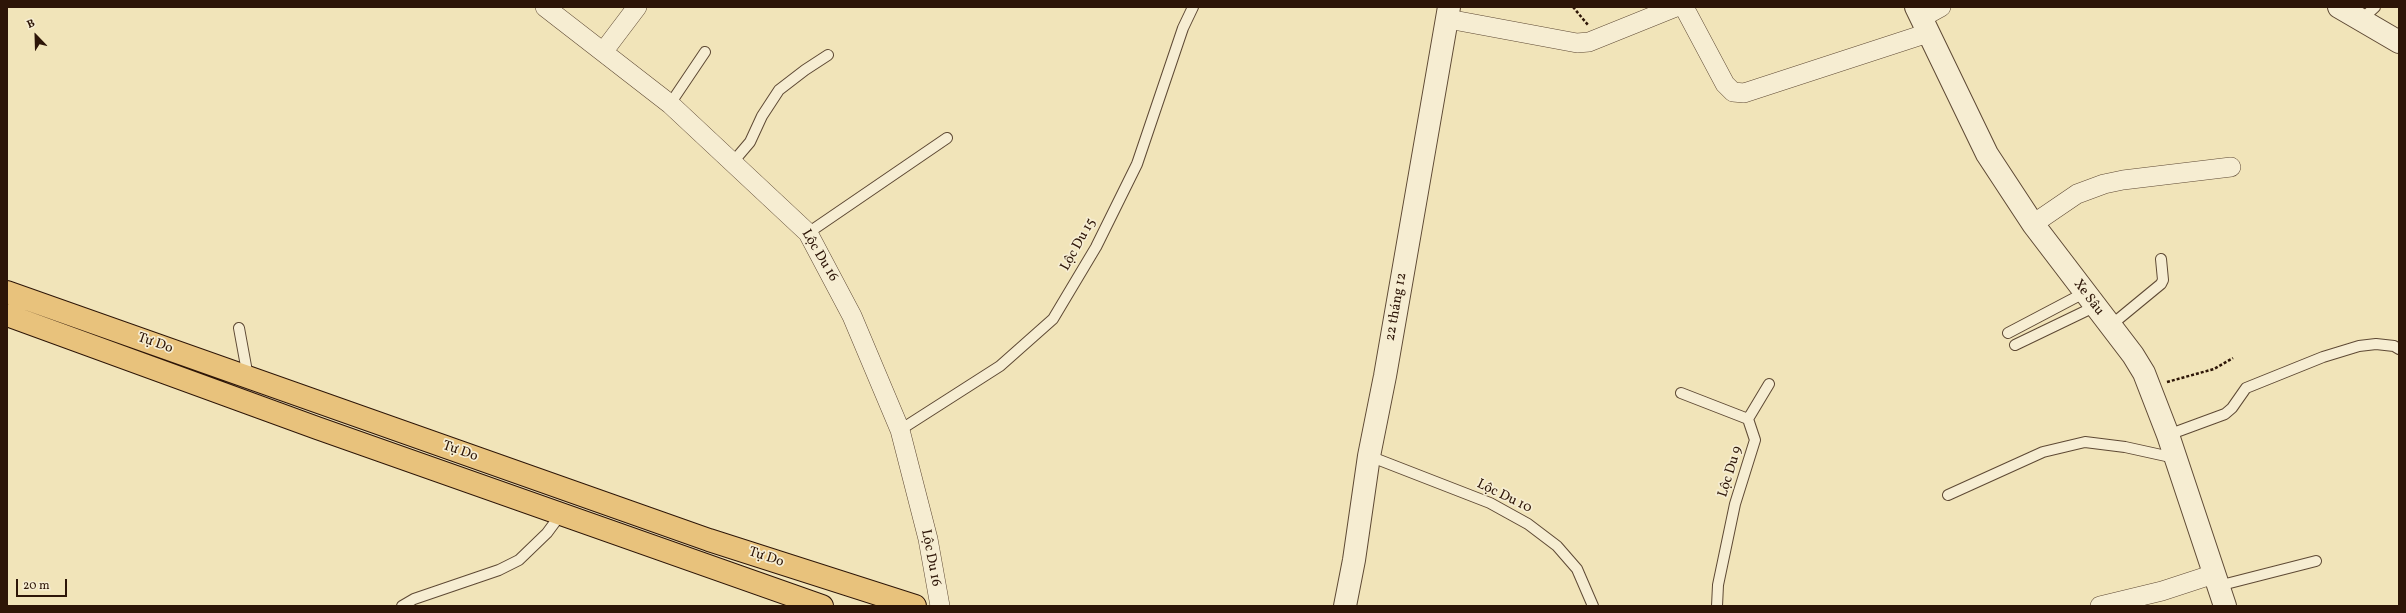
<!DOCTYPE html>
<meta charset="utf-8">
<style>
body{margin:0}
#map{position:relative;width:2406px;height:613px;overflow:hidden;background:#f1e4b9;font-family:Vollkorn,serif}
canvas{display:block}
.frame{position:absolute;inset:0;border:8px solid #2d1507;pointer-events:none}
.north{position:absolute;left:16px;top:16px;width:40px;height:40px;-webkit-text-stroke:3px #f6edd2;paint-order:stroke;rotate:337deg;font-size:11px;font-weight:700;line-height:16px;text-align:center;color:#2d1507}
.north::after{content:'';display:block;margin:auto;width:14px;height:18px;background:#2d1507;clip-path:polygon(50% 0,100% 100%,50% 72%,0 100%)}
.scale{position:absolute;left:16px;top:579px;width:51px;height:18px;box-sizing:border-box;border:2px solid #2d1507;border-top:0;padding-left:5px;font-size:12px;line-height:14px;white-space:nowrap;color:#2d1507;-webkit-text-stroke:3px #f6edd2;paint-order:stroke}
</style>
<div id="map">
<canvas width="2406" height="613"></canvas>
<div class="frame"></div>
<div class="north">B</div>
<div class="scale">20 m</div>
</div>
<script>
const ctx = document.querySelector('canvas').getContext('2d');
ctx.lineJoin = 'round';
function poly(rows) {
  const path = new Path2D();
  for (const r of rows) {
    path.moveTo(r[0], r[1]);
    for (let i = 2; i < r.length; i += 2) path.lineTo(r[i], r[i + 1]);
  }
  return path;
}
function trace(path, color, width, dash) {
  ctx.strokeStyle = color;
  ctx.lineWidth = width;
  ctx.lineCap = dash ? 'butt' : 'round';
  ctx.setLineDash(dash || []);
  ctx.stroke(path);
}
function label(font, color, halo, rows, align = 'center') {
  ctx.font = font + ' Vollkorn,serif';
  ctx.lineWidth = 3.5;
  ctx.setLineDash([]);
  ctx.textBaseline = 'middle';
  ctx.strokeStyle = halo;
  ctx.fillStyle = color;
  for (const [text, x, y, turn = 0] of rows) {
    ctx.save();
    ctx.translate(x, y);
    ctx.rotate((+turn || 0) * Math.PI / 180);
    ctx.textAlign = isNaN(turn) ? turn : align;
    if (halo) ctx.strokeText(text, 0, 0);
    ctx.fillText(text, 0, 0);
    ctx.restore();
  }
}
const service = poly([
 [2361,20,2375,7],
 [670,104,705,52],
 [733,162,750,142,762,116,779,90,805,70,828,55],
 [808,233,947,138],
 [2110,326,2161,284,2163,280,2161,259],
 [239,328,248,377],
 [2008,333,2084,293],
 [2015,345,2094,307],
 [1681,393,1748,419,1755,440,1735,504,1718,585,1717,606],
 [1748,419,1769,384],
 [900,430,1000,366,1053,319,1096,247,1137,164,1183,28,1193,7],
 [2168,435,2225,414,2232,408,2246,388,2323,357,2359,346,2376,344,2394,346,2399,349],
 [1369,456,1490,503,1528,524,1557,546,1577,569,1593,606],
 [1948,495,2043,452,2085,442,2125,447,2175,458],
 [2218,586,2316,561],
 [402,606,414,599,499,570,519,560,547,533,561,514]
]);
const minor = poly([
 [545,7,670,104,808,233,852,316,900,430,928,539,940,606],
 [1681,7,1685,9,1725,84,1733,92,1744,93,1928,33],
 [1921,18,1941,7],
 [1448,19,1577,43,1589,42,1676,7],
 [603,52,637,7],
 [2033,224,2077,194,2104,184,2123,180,2231,167],
 [2100,606,2162,591,2214,574]
]);
const tertiary = poly([
 [1916,7,1987,154,2033,224,2133,355,2144,373,2168,435,2225,606],
 [2339,7,2399,42],
 [1345,606,1354,560,1369,456,1385,376,1449,7]
]);
const primary = poly([
 [7,292,709,540,915,606],
 [7,315,317,428,822,606]
]);
trace(service, '#5e4934', 12);
trace(minor, '#5e4934', 20);
trace(tertiary, '#5e4934', 24);
trace(primary, '#2d1507', 24);
trace(poly([
 [1573,7,1588,25],
 [2167,382,2214,369,2233,358]
]), '#2d1507', 2.5, [3, 2]);
trace(service, '#f6edd2', 10);
trace(minor, '#f6edd2', 19);
trace(tertiary, '#f6edd2', 22);
trace(primary, '#e8c27c', 22);
label('14px', '#2d1507', '#f6edd2', [
 ["Lộc Du 15",1079,245,-61],
 ["Lộc Du 16",819,256,59],
 ["Xe Sâu",2088,298,53],
 ["22 tháng 12",1397,307,-80],
 ["Tự Do",155,344,19],
 ["Tự Do",460,452,19],
 ["Lộc Du 9",1731,472,-73],
 ["Lộc Du 10",1504,497,26],
 ["Tự Do",766,558,18],
 ["Lộc Du 16",930,558,79]
]);
</script>
